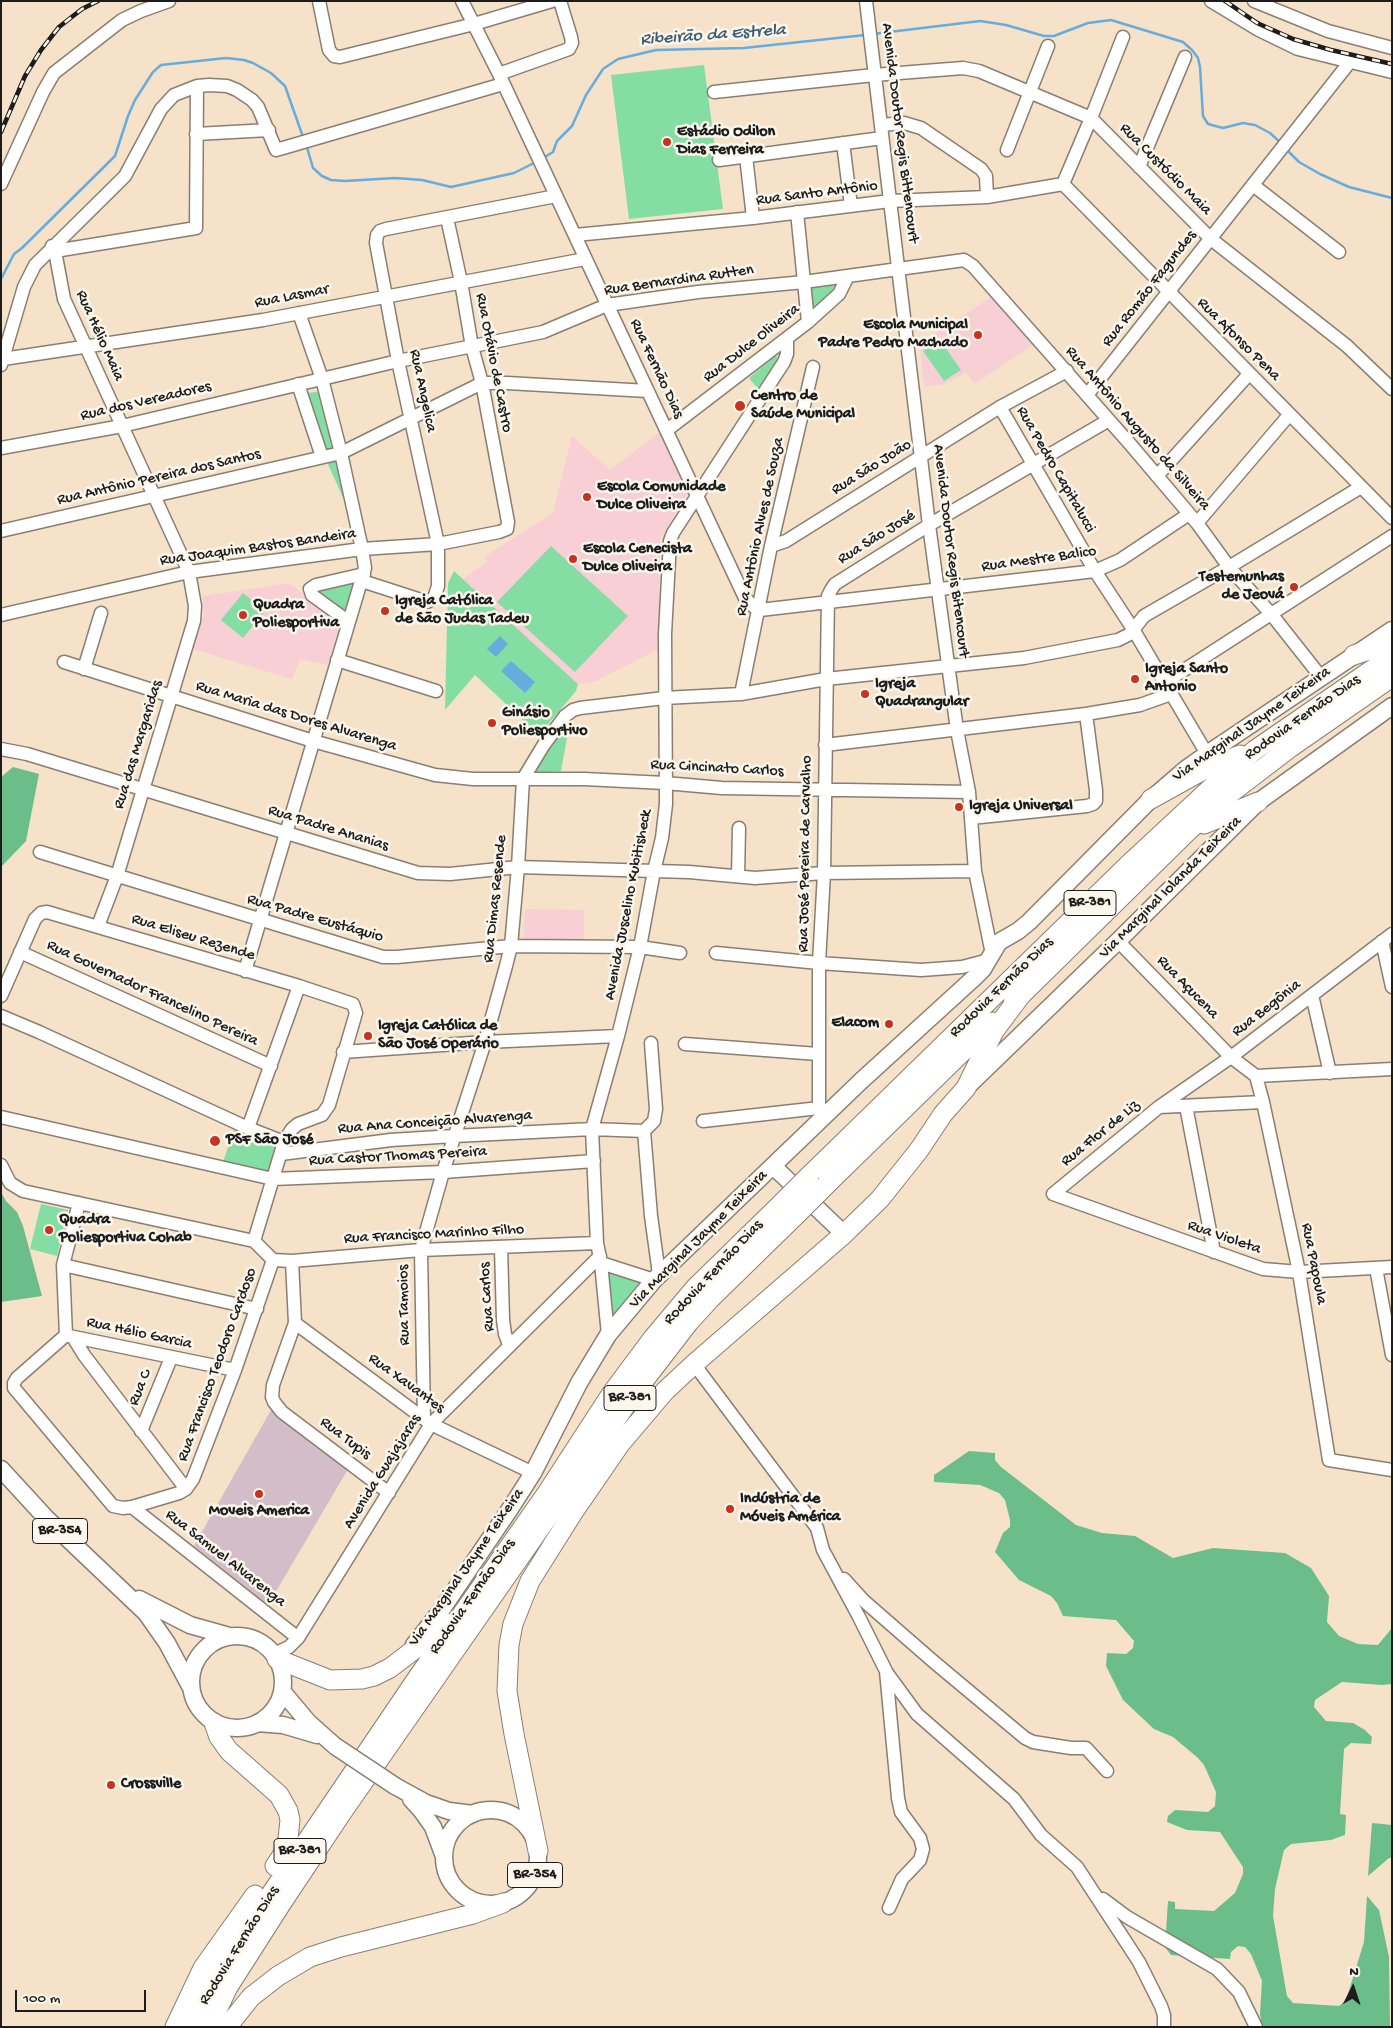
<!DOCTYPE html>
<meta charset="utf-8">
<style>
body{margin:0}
#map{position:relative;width:1393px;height:2028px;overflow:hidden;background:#f5e2c9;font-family:"Gochi Hand",sans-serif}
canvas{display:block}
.frame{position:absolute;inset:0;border:2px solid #1c1c1c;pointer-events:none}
.north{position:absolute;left:1328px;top:1963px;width:50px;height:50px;-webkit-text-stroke:4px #fbf7ec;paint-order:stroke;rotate:4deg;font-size:14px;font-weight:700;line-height:20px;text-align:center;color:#1c1c1c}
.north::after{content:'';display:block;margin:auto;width:18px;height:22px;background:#1c1c1c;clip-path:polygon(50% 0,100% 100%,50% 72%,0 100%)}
.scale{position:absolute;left:15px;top:1990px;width:131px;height:22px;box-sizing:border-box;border:2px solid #1c1c1c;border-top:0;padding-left:6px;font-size:15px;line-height:18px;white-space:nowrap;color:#1c1c1c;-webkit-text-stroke:4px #fbf7ec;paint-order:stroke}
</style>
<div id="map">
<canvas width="1393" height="2028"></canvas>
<div class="frame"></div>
<div class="north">N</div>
<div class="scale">100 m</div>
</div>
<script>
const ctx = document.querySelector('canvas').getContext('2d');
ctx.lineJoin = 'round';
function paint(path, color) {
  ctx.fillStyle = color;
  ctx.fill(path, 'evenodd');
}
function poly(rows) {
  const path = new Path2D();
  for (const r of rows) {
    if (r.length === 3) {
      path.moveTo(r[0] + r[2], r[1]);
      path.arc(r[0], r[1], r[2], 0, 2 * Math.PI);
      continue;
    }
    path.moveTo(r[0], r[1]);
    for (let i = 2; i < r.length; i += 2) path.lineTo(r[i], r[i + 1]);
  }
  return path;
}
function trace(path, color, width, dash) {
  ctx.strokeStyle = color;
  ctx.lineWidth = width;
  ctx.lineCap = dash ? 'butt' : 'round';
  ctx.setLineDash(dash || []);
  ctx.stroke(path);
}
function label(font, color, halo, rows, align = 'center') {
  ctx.font = font + ' "Gochi Hand",sans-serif';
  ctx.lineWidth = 5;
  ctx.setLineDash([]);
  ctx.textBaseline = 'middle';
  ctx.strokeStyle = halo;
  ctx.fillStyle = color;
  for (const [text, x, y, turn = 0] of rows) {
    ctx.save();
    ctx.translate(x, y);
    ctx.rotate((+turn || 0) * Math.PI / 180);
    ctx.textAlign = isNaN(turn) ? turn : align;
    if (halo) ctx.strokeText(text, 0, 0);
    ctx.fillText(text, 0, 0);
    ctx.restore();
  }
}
paint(poly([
 [995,295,1033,345,974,384,966,372,944,384,924,387,920,343],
 [660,432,689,491,660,539,659,649,596,681,578,684,463,579,487,562,484,557,553,513,572,436,610,470],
 [289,583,341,621,328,665,300,659,292,679,193,649,204,614,203,596],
 [525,909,584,910,584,944,523,942]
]), '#f7cfd4');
paint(poly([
 [271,1410,348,1469,268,1605,194,1546]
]), '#d2bdc8');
paint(poly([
 [704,65,723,209,629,219,611,75],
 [841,283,813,311,811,287],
 [940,340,961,370,944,381,923,351],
 [776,355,778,359,759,390,749,378],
 [321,391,336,449,326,451,308,393],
 [340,459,349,506,345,502,327,462],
 [551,546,628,616,575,672,497,602],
 [454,571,578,684,576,691,539,735,475,675,445,710,448,583],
 [353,581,356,583,345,611,341,612,318,592],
 [243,593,265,611,243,638,221,620],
 [571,716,561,771,531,773],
 [235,1127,277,1144,267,1175,222,1165],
 [41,1204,68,1210,57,1256,30,1249],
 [606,1269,644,1281,612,1318]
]), '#84dea4');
paint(poly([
 [13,767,39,774,26,841,1,867,1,777],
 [1,1192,6,1201,17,1212,23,1226,42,1296,1,1302],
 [969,1451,995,1453,995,1460,1001,1467,1076,1525,1102,1533,1135,1536,1173,1558,1213,1548,1285,1553,1311,1568,1329,1596,1327,1622,1339,1636,1358,1644,1378,1645,1392,1628,1392,1684,1382,1685,1342,1682,1315,1700,1314,1707,1326,1721,1353,1723,1365,1730,1372,1737,1371,1744,1351,1743,1344,1749,1340,1814,1346,1815,1345,1835,1331,1840,1291,1844,1284,1850,1275,1889,1273,1916,1287,1996,1293,2003,1339,2006,1346,2000,1364,1942,1367,1896,1379,1910,1389,1957,1390,2027,1262,2027,1260,2014,1262,1981,1251,1954,1245,1947,1238,1946,1231,1952,1230,1959,1171,1955,1165,1947,1168,1901,1175,1902,1175,1909,1214,1911,1235,1893,1243,1874,1243,1867,1220,1832,1187,1830,1167,1822,1168,1816,1175,1810,1208,1812,1215,1806,1216,1792,1204,1765,1198,1758,1173,1737,1154,1729,1123,1700,1106,1666,1107,1653,1126,1654,1133,1648,1134,1641,1116,1620,1063,1616,1057,1603,1051,1596,1019,1580,995,1552,1003,1533,1010,1527,1010,1520,1005,1500,999,1493,980,1485,934,1482,934,1475],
 [1372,1823,1392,1825,1392,1858,1389,1858,1368,1876]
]), '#6bbd8a');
paint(poly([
 [500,636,508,644,496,657,487,649],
 [511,661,535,682,525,693,501,671]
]), '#66acdc');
trace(poly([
 [873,34,980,21,1006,25,1044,36,1054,36,1088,23,1111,20,1183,42,1192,50,1198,58,1200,67,1203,116,1208,124,1223,128,1243,123,1255,125,1270,133,1281,143],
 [306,144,313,168,322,176,331,180,345,181,395,178,422,180,451,187,514,173,536,162],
 [1286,149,1299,162,1320,174,1349,187,1392,198],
 [543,158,553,152,557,141,572,126,586,95,603,69,618,59,656,50,744,48,865,35],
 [1,279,14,254,22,248,115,156,128,116,135,100,153,72,161,65,226,58,244,60,253,63,271,73,285,86,303,137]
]), '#66acdc', 2.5);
const minor = poly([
 [319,1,329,50,334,56,340,57,474,24,552,1],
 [462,1,499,74,745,598,754,607,760,610,1095,571,1120,560,1189,514],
 [866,1,929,525,957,730,969,792,975,871,992,954],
 [1211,1,1259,30,1298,49,1392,72],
 [1254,1,1328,31,1392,48],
 [499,74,569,49,572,43,571,37,560,1],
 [714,92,874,75,963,68,979,71,1091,118,1211,239,1347,346,1392,389],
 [881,125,904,123,921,128,981,169,986,176,987,197],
 [196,134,269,130],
 [843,143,851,206],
 [1007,150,1048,46],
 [746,156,753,218],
 [719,160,882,138],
 [1139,167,1185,57],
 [1,184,43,92,54,73,122,20,141,11,169,1],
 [1063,184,1392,518],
 [1063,184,1091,118,1123,37],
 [1253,185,1339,252],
 [797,212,808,322],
 [575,235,753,218,890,201,987,197,1063,184],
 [52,246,55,251,64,299,189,572,195,606,194,621,117,876,98,926],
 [55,251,196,228,197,86],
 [3,359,263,320,585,259],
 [1,365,24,287,35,265,125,176,161,109,174,95,197,86,209,85,227,86,237,90,252,100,258,107,276,150,503,84],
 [298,384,322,457],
 [1087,395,1349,63],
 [1000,407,1095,571,1133,629,1207,754],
 [667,430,808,322,839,294,848,276],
 [1,448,122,426,398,361,543,332,607,305,698,292,804,282,964,260,973,266,1130,444,1197,523,1229,567,1272,615,1321,677],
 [1157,476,1249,374],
 [1197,523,1289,415],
 [1,531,341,453,482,383,507,383,648,391],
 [771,546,786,541,1000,407,1067,371],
 [362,581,427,602,434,598,438,586,438,544,398,361,376,243,377,235,380,231,386,229,556,196],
 [1,615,189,572,362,549,438,544,499,532,507,529,508,522,482,383,472,347,461,282,447,218],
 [349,622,312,595,310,589,316,585,364,574],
 [337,660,436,691],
 [64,662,313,741,435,775,473,779,584,779,665,783,722,788,969,792],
 [84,669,101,613],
 [1164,683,1392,536],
 [741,694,771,546,813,367],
 [825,745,1086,714,1140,705,1171,694],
 [1,749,27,754,418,873,450,874,518,867,689,872,755,878,824,873,975,871],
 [971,818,1087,806,1093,804,1096,801,1096,790,1086,714],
 [40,852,383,957,397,957,511,946,640,947,680,953],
 [738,876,739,828],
 [1392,934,1231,1057,1159,1107,1053,1194,1263,1269,1299,1272,1392,1267],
 [1118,941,1231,1057,1256,1076],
 [1382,941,1392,987],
 [20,952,271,1066],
 [716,953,819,963,921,970,962,967,989,960],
 [245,971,365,568,362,549,341,453,322,379,299,313],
 [1312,995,1330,1073],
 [1,996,35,919,41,913,47,912,299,986,353,1004,356,1013,329,1105,322,1115,298,1124,292,1129,284,1142,254,1241],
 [1,1016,39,1032,248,1128,284,1142],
 [685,1044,818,1054],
 [343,1052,485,1042,618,1036],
 [1256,1076,1263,1102,1299,1272,1329,1460,1392,1470],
 [1256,1076,1392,1069],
 [1186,1106,1214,1252],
 [1159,1107,1263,1102],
 [1,1117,273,1179,443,1172,594,1161],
 [703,1121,819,1108,819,963,824,873,828,596,831,590,835,584,929,525,1109,420],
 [248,1128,299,986],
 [644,1131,651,1216,659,1274],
 [281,1154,391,1140,454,1136,592,1129,644,1131,654,1121,656,1109,651,1043],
 [1,1165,10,1183,23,1191,254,1241],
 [254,1241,273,1260],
 [501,1247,503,1320,505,1334,509,1345],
 [273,1260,292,1261,421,1250,597,1243],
 [292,1261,295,1323,273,1385,272,1397,274,1402,282,1412,389,1493],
 [601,1263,654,1280],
 [63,1265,257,1309],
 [1376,1268,1392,1355],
 [295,1323,431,1424,533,1473],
 [66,1335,17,1378,14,1383,14,1388,113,1506,123,1508,132,1507,179,1493,186,1489,193,1479,235,1370,273,1260],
 [66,1335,63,1265,79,1203],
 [608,1335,601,1263,597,1243,592,1129,618,1036,640,947,654,871,662,838,666,804,665,634,670,541,673,533,784,362,787,354,787,339],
 [69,1336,235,1370],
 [73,1337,84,1355,186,1489],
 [694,1364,817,1528,823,1550,859,1617,886,1671,898,1798,901,1812,920,1838,923,1849,920,1860,902,1879,889,1908],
 [424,1419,421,1250,443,1172,485,1042,506,966,511,946,518,867,523,779,543,746,565,716,573,710,580,708,664,698,741,694,826,679,1024,658,1118,640,1130,634,1144,616,1229,567,1361,487],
 [141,1431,171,1358],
 [132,1507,298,1638],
 [844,1579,864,1601,934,1662,1025,1738,1033,1742,1071,1748,1086,1748,1107,1771],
 [274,1654,289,1647,298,1638,431,1424,600,1256],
 [887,1673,917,1714,1014,1799,1041,1835,1077,1867,1139,1962,1161,2006,1164,2015,1164,2027],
 [1103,1899,1127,1917,1217,1969,1239,1992,1256,2027]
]);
const major = poly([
 [969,1085,1118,941,1258,802,1392,706],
 [773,1166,844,1234],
 [1,1469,46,1518,146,1613,167,1643,190,1686],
 [139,1599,190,1625,229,1636],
 [237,1682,46],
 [414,1645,440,1612,510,1509,533,1473,579,1383,608,1335,654,1280,861,1081,975,977,983,969,999,942,1018,931,1029,922,1151,799,1187,768,1207,754,1392,630],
 [282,1691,308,1722,335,1746],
 [257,1723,283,1725,317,1735],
 [395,1786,426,1803,449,1811,473,1814],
 [411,1799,421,1810,433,1827,443,1854],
 [491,1857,47]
]);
const highway = poly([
 [1354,655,1392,642],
 [1151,799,1207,768,1240,755],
 [1204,824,1258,802],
 [1013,1003,1187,832,1219,802,1291,747,1392,677],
 [809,1176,1127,866,1224,776,1255,750,1392,656],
 [826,1185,993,1022],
 [277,1659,330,1680,362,1679,374,1676,390,1668,436,1633,446,1623],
 [214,1723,219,1737,229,1751,279,1795,288,1811,290,1820,287,1848,275,1866],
 [538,1851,514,1734,507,1691,509,1645,513,1624,530,1581,574,1511,620,1444,665,1391,694,1364,844,1234,880,1199,919,1150,943,1114,966,1088,994,1031,1021,995],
 [175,2027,203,1968,255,1895],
 [192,2027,220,1973,248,1928,416,1680,547,1493,612,1393,653,1338,695,1288,782,1203],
 [209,2027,228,1987,281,1904,343,1811,632,1396,689,1322,710,1299,795,1216],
 [227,2027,251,1997,278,1976,310,1957,341,1947,473,1914,503,1903]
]);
trace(minor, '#887f72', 15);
trace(major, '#887f72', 19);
trace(highway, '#887f72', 21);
trace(minor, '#fff', 12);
trace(major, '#fff', 16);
trace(highway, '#fff', 19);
const rail = poly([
 [1225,1,1257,23,1293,39,1331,50,1392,64],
 [1,132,25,76,41,50,59,27,82,9,98,1]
]);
trace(rail, '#1c1c1c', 4.5);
trace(rail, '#fbf7ec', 2.5, [8]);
const majorBridge = poly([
 [335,1746,395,1786]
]);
const highwayBridge = poly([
 [782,1203,809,1176],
 [795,1216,826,1185]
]);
trace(majorBridge, '#887f72', 19, []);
trace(highwayBridge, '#887f72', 21, []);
trace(majorBridge, '#fff', 16);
trace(highwayBridge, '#fff', 19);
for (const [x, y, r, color] of [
 [667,142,5,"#c8321e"],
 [978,335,5,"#c8321e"],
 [740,406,6,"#c8321e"],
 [587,497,5,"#c8321e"],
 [573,559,5,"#c8321e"],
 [1294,587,5,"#c8321e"],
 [385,611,5,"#c8321e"],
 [243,615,5,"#c8321e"],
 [1135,679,5,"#c8321e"],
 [865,694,5,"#c8321e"],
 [492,723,5,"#c8321e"],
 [959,807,5,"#c8321e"],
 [889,1024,5,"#c8321e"],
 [368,1036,5,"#c8321e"],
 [215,1141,6,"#c8321e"],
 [49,1230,5,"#c8321e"],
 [259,1494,5,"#c8321e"],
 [730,1509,5,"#c8321e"],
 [111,1785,5,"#c8321e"]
]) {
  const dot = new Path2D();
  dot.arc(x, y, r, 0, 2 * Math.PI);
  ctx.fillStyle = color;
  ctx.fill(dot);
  trace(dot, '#fbf7ec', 2);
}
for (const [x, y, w] of [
 [1090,903,52],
 [630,1398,52],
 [60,1531,55],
 [300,1851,52],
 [535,1875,55]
]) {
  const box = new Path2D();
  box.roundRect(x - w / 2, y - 12.5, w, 25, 4);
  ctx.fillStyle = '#fbf7ec';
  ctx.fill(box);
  trace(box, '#1c1c1c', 1);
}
label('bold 15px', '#1c1c1c', null, [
 ["BR-381",1090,903],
 ["BR-381",630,1398],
 ["BR-354",60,1531],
 ["BR-381",300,1851],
 ["BR-354",535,1875]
]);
label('bold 16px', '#1c1c1c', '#fbf7ec', [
 ["Estádio Odilon",677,133],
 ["Dias Ferreira",677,151],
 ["Escola Municipal",968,326,"right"],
 ["Padre Pedro Machado",968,344,"right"],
 ["Centro de",751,397],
 ["Saúde Municipal",751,415],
 ["Escola Comunidade",597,488],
 ["Dulce Oliveira",597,506],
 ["Escola Cenecista",583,550],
 ["Dulce Oliveira",583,568],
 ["Testemunhas",1284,578,"right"],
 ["de Jeová",1284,596,"right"],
 ["Igreja Católica",395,602],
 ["de São Judas Tadeu",395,620],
 ["Quadra",253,606],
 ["Poliesportiva",253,624],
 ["Igreja Santo",1145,670],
 ["Antonio",1145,688],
 ["Igreja",875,685],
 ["Quadrangular",875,703],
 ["Ginásio",502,714],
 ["Poliesportivo",502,732],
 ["Igreja Universal",969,807],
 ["Elacom",879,1024,"right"],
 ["Igreja Católica de",378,1027],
 ["São José Operário",378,1045],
 ["PSF São José",226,1141],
 ["Quadra",59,1221],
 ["Poliesportiva Cohab",59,1239],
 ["Indústria de",740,1500],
 ["Móveis América",740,1518],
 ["Moveis America",259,1512,"center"],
 ["Crossville",121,1785]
], 'left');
label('16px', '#1c1c1c', '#fbf7ec', [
 ["Avenida Doutor Regis Bittencourt",899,133,83],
 ["Rua Custódio Maia",1165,170,45],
 ["Rua Santo Antônio",817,194,-7],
 ["Rua Bernardina Rutten",679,281,-8],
 ["Rua Romão Fagundes",1150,289,-52],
 ["Rua Lasmar",292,297,-11],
 ["Rua Hélio Maia",99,336,66],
 ["Rua Afonso Pena",1238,340,45],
 ["Rua Dulce Oliveira",752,344,-38],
 ["Rua Otávio de Castro",493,363,79],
 ["Rua Fernão Dias",656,369,65],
 ["Rua Angelica",422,391,78],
 ["Rua dos Vereadores",146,402,-13],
 ["Rua Antônio Augusto da Silveira",1137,429,49],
 ["Rua São João",872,468,-32],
 ["Rua Pedro Capitalucci",1055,470,60],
 ["Rua Antônio Pereira dos Santos",159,478,-13],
 ["Rua Antônio Alves de Souza",761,527,-78],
 ["Rua São José",877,538,-32],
 ["Rua Joaquim Bastos Bandeira",258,548,-8],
 ["Avenida Doutor Regis Bitencourt",950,551,83],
 ["Rua Mestre Balico",1039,560,-8],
 ["Rua Maria das Dores Alvarenga",296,717,17],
 ["Rodovia Fernão Dias",1303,718,-35],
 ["Via Marginal Jayme Teixeira",1252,725,-35],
 ["Rua das Margaridas",139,745,-73],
 ["Rua Cincinato Carlos",717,769,3],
 ["Rua Padre Ananias",328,829,17],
 ["Rua José Pereira de Carvalho",806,854,-89],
 ["Via Marginal Iolanda Teixeira",1171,888,-45],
 ["Rua Dimas Resende",496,899,-84],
 ["Avenida Juscelino Kubitisheck",629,905,-79],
 ["Rua Padre Eustáquio",315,919,16],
 ["Rua Eliseu Rezende",193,938,17],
 ["Rodovia Fernão Dias",1002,988,-44],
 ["Rua Açucena",1187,988,46],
 ["Rua Governador Francelino Pereira",152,994,25],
 ["Rua Begônia",1267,1009,-38],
 ["Rua Ana Conceição Alvarenga",435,1123,-4],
 ["Rua Flor de Liz",1101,1134,-39],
 ["Rua Castor Thomas Pereira",398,1157,-3],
 ["Rua Francisco Marinho Filho",434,1235,-3],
 ["Rua Violeta",1224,1238,19],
 ["Via Marginal Jayme Teixeira",699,1240,-45],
 ["Rua Papoula",1313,1264,79],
 ["Rodovia Fernão Dias",714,1273,-47],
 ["Rua Carlos",488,1297,-94],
 ["Rua Tamoios",405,1305,-91],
 ["Rua Hélio Garcia",139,1334,12],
 ["Rua Francisco Teodoro Cardoso",218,1365,-70],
 ["Rua Xavantes",406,1384,36],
 ["Rua C",141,1388,-68],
 ["Rua Tupis",345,1439,37],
 ["Avenida Guajajaras",383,1472,-58],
 ["Rua Samuel Alvarenga",225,1559,38],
 ["Via Marginal Jayme Teixeira",467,1568,-55],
 ["Rodovia Fernão Dias",473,1597,-55],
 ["Rodovia Fernão Dias",240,1946,-58]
]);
label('italic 18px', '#3d5d72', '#fbf7ec', [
 ["Ribeirão da Estrela",713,36,-4]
]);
</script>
